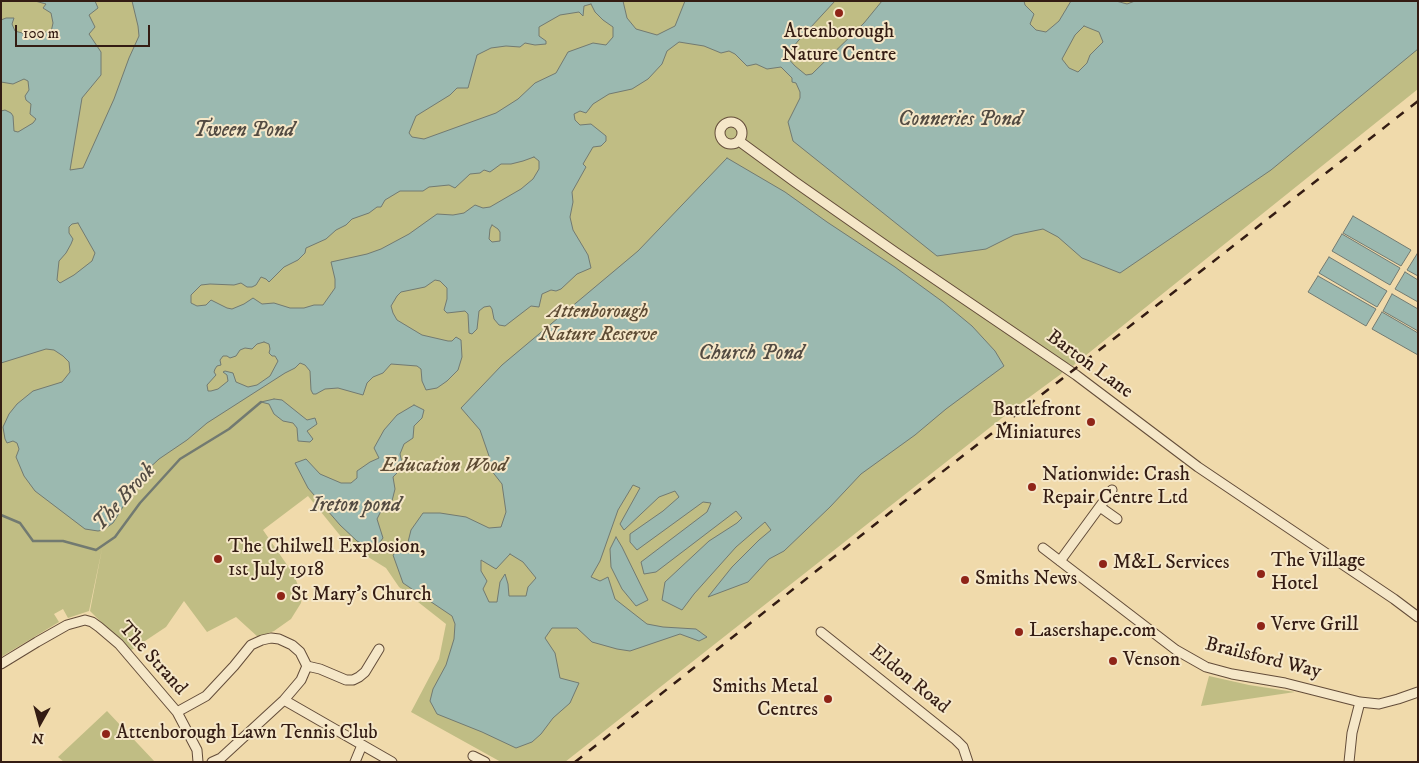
<!DOCTYPE html>
<style>
body{margin:0}
#map{position:relative;width:1419px;height:763px;overflow:hidden;background:#f0daab;font-family:"IM FELL DW Pica",serif}
canvas{display:block}
.frame{position:absolute;inset:0;border:2px solid #341c13;pointer-events:none}
.north{position:absolute;left:15px;top:698px;width:50px;height:50px;-webkit-text-stroke:4px #f5e7c8;paint-order:stroke;rotate:187deg;font-size:14px;font-weight:700;line-height:20px;text-align:center;color:#341c13}
.north::after{content:'';display:block;margin:auto;width:18px;height:22px;background:#341c13;clip-path:polygon(50% 0,100% 100%,50% 72%,0 100%)}
.scale{position:absolute;left:15px;top:25px;width:135px;height:22px;box-sizing:border-box;border:2px solid #341c13;border-top:0;padding-left:6px;font-size:15px;line-height:18px;white-space:nowrap;color:#341c13;-webkit-text-stroke:4px #f5e7c8;paint-order:stroke}
</style>
<div id="map">
<canvas width="1419" height="763"></canvas>
<div class="frame"></div>
<div class="north">N</div>
<div class="scale">100 m</div>
</div>
<script>
const ctx = document.querySelector('canvas').getContext('2d');
ctx.lineJoin = 'round';
function paint(path, color) {
  ctx.fillStyle = color;
  ctx.fill(path, 'evenodd');
}
function poly(rows) {
  const path = new Path2D();
  for (const r of rows) {
    if (r.length === 3) {
      path.moveTo(r[0] + r[2], r[1]);
      path.arc(r[0], r[1], r[2], 0, 2 * Math.PI);
      continue;
    }
    path.moveTo(r[0], r[1]);
    for (let i = 2; i < r.length; i += 2) path.lineTo(r[i], r[i + 1]);
  }
  return path;
}
function trace(path, color, width, dash) {
  ctx.strokeStyle = color;
  ctx.lineWidth = width;
  ctx.lineCap = dash ? 'butt' : 'round';
  ctx.setLineDash(dash || []);
  ctx.stroke(path);
}
function label(font, color, halo, rows, align = 'center') {
  ctx.font = font + ' "IM FELL DW Pica",serif';
  ctx.lineWidth = 4;
  ctx.setLineDash([]);
  ctx.textBaseline = 'middle';
  ctx.strokeStyle = halo;
  ctx.fillStyle = color;
  for (const [text, x, y, turn = 0] of rows) {
    ctx.save();
    ctx.translate(x, y);
    ctx.rotate((+turn || 0) * Math.PI / 180);
    ctx.textAlign = isNaN(turn) ? turn : align;
    if (halo) ctx.strokeText(text, 0, 0);
    ctx.fillText(text, 0, 0);
    ctx.restore();
  }
}
paint(poly([
 [1,1,1418,1,1418,89,1075,364,1073,366,1068,363,1061,374,1016,407,565,762,501,762,411,712,439,659,446,624,399,587,386,568,347,544,308,496,263,530,294,575,302,596,301,603,291,619,274,631,258,637,236,617,207,632,184,601,166,627,130,651,90,611,102,549,89,611,68,618,63,609,54,614,59,622,1,657],
 [1209,676,1249,685,1295,692,1201,706],
 [107,711,155,762,64,762,58,757]
]), '#c0bd84');
const water = poly([
 [35,1,95,1,98,8,89,15,95,27,89,34,101,52,101,75,82,98,70,170,83,168,114,99,129,58,139,36,138,26,132,1,623,1,627,18,636,29,657,35,675,26,685,1,835,1,798,41,786,56,795,66,806,75,812,74,864,23,882,1,1024,1,1025,5,1034,14,1030,24,1036,30,1046,32,1059,21,1071,1,1116,1,1127,4,1135,1,1418,1,1418,49,1271,170,1120,273,1082,258,1058,237,1043,229,1014,235,986,249,937,256,793,141,788,122,800,98,800,92,796,83,792,82,792,78,781,67,767,69,756,64,747,66,735,54,729,51,721,53,704,46,679,42,667,51,662,64,648,79,632,89,609,94,593,104,586,113,580,111,574,114,575,120,580,125,591,124,606,136,606,141,601,146,593,147,583,164,586,167,572,192,573,202,570,217,573,230,588,255,591,268,577,274,561,289,556,291,551,290,542,294,539,307,531,306,505,326,499,325,494,319,492,309,490,306,484,307,479,311,477,329,472,334,469,333,468,314,465,311,447,313,444,310,447,299,447,288,440,281,435,280,425,287,401,292,397,296,391,306,393,313,397,320,422,335,448,341,452,341,456,337,461,340,462,357,458,370,447,381,437,388,426,390,422,381,421,369,417,366,391,364,383,373,373,377,367,383,363,395,338,388,325,389,316,394,313,394,311,390,310,371,305,365,300,363,295,368,285,373,207,423,187,440,159,459,144,473,113,523,103,530,98,531,85,529,35,491,24,476,16,457,19,449,17,443,13,441,7,443,5,439,3,427,9,414,17,404,33,391,62,382,70,372,69,362,63,356,54,350,46,349,1,363,1,111,5,110,11,113,13,116,14,131,18,132,33,123,36,119,30,114,31,104,26,100,25,96,29,90,28,81,24,79,13,84,1,82,1,20,6,18,14,18,12,24,15,31,22,33,25,36,34,37,39,32,51,32,53,23,51,13,43,8,46,4,35,1],
 [591,4,595,12,603,20,613,27,613,37,606,45,593,43,568,52,556,73,535,83,518,99,496,113,424,139,412,137,409,133,416,116,450,95,457,88,468,88,477,55,491,48,506,46,520,47,525,43,535,45,546,44,546,41,539,36,539,27,560,15,579,12,583,16,584,6,591,4],
 [1084,26,1099,32,1103,42,1090,55,1087,63,1078,72,1069,68,1062,59,1075,35,1084,26],
 [534,157,539,161,539,169,533,179,521,189,490,207,483,208,475,205,464,213,453,215,437,214,409,234,381,249,367,254,331,262,335,279,335,288,323,305,314,305,304,308,290,308,274,303,262,304,253,298,244,304,232,309,227,308,211,300,206,305,197,306,191,303,191,295,201,285,210,284,234,285,241,283,247,287,252,287,256,285,261,277,266,279,269,282,284,267,298,260,305,253,306,248,326,239,336,230,346,225,352,219,369,213,377,207,381,207,385,200,400,191,423,191,429,187,449,185,455,188,470,174,480,173,484,170,490,172,501,164,511,164,523,161,534,157],
 [78,223,95,253,92,261,74,275,60,283,57,280,59,261,66,253,71,244,73,239,69,233,69,227,72,224,78,223],
 [492,225,498,229,500,232,500,241,492,242,489,239,490,229,492,225],
 [264,342,269,344,270,349,269,353,272,356,275,356,278,361,270,376,257,385,248,387,236,382,233,373,225,371,223,372,227,375,228,381,218,389,211,391,208,391,207,385,216,375,214,372,215,369,217,366,221,365,220,360,223,356,227,356,230,358,236,356,240,350,245,348,252,349,257,344,264,342],
 [727,158,785,192,827,222,895,267,943,302,972,326,995,351,1004,366,946,409,915,435,861,474,830,507,784,551,769,559,748,582,708,597,732,567,759,540,771,530,765,522,736,547,694,594,682,610,662,600,665,582,709,541,737,523,742,518,736,511,656,572,644,574,641,562,707,512,711,503,703,502,637,550,630,542,630,534,663,511,679,497,675,491,659,497,624,530,620,524,640,488,633,485,618,510,600,561,591,577,600,581,608,577,615,599,647,624,663,627,696,629,707,637,699,641,680,634,630,651,617,649,592,642,577,628,552,628,545,638,555,653,560,678,579,683,570,703,553,718,541,734,532,742,516,748,482,732,437,714,430,701,433,689,446,665,454,639,455,624,452,616,403,583,393,555,408,542,411,530,423,513,440,513,466,517,489,528,501,527,506,512,502,484,491,470,489,456,480,430,461,408,502,365,638,251,727,158],
 [510,554,523,562,536,578,528,587,526,596,509,596,508,584,505,574,500,582,497,602,489,602,483,589,487,581,481,571,481,560,496,569,510,554],
 [1353,216,1411,250,1401,266,1343,233,1353,216],
 [1342,234,1400,268,1390,285,1332,251,1342,234],
 [1417,254,1418,254,1418,276,1407,270,1417,254],
 [1329,257,1387,291,1377,307,1319,273,1329,257],
 [1405,272,1418,280,1418,302,1395,289,1405,272],
 [1318,276,1376,309,1366,326,1308,292,1318,276],
 [1392,294,1418,309,1418,331,1383,311,1392,294],
 [1382,312,1418,333,1418,355,1372,329,1382,312],
 [274,399,282,400,307,420,315,418,317,424,307,431,313,439,310,442,298,441,297,428,293,423,283,421,274,414,269,404,261,402,274,399],
 [414,405,424,410,422,418,414,426,413,438,404,444,400,454,403,467,393,477,395,489,392,501,382,509,377,519,383,538,377,546,370,548,357,541,340,525,308,488,295,463,306,459,320,474,341,483,351,483,357,478,357,471,370,462,379,458,374,448,384,430,397,415,414,405],
 [616,537,622,547,648,600,636,606,622,589,611,567,610,549,616,537]
]);
paint(water, '#9bb9b0');
trace(water, '#727a71', 1);
trace(poly([
 [1,515,20,523,33,541,63,541,96,550,115,537,140,503,180,459,229,429,261,402]
]), '#727a71', 2.5);
const minor = poly([
 [731,133,11],
 [739,141,795,182,895,252,1076,375,1198,467,1394,599,1418,617],
 [1100,507,1117,519],
 [1043,548,1176,650,1206,667,1232,674,1285,683,1360,702,1379,704,1398,699,1418,692],
 [1060,561,1112,490],
 [821,632,956,740,963,747,968,762],
 [1,664,37,642,67,625,85,620,92,622,99,627,119,644,177,712,197,750,198,762],
 [307,666,320,669,346,680,353,680,359,677,365,672,379,649],
 [284,700,392,762],
 [177,712,206,696,234,666,251,645,262,640,271,638,279,639,292,645,300,652,307,666],
 [473,756,485,762],
 [212,762,221,758,284,700,301,680,307,666],
 [355,762,362,745],
 [1349,762,1352,733,1360,702]
]);
trace(minor, '#634c39', 11);
trace(minor, '#f5e7c8', 9);
trace(poly([
 [575,762,897,507,1228,250,1418,101]
]), '#341c13', 2.5, [9, 9]);
for (const [x, y, r, color] of [
 [839,13,5,"#8f2418"],
 [1091,422,5,"#8f2418"],
 [1032,487,5,"#8f2418"],
 [218,559,5,"#8f2418"],
 [1103,564,5,"#8f2418"],
 [1261,574,5,"#8f2418"],
 [965,580,5,"#8f2418"],
 [281,596,5,"#8f2418"],
 [1261,626,5,"#8f2418"],
 [1019,632,5,"#8f2418"],
 [1113,661,5,"#8f2418"],
 [828,699,5,"#8f2418"],
 [106,734,5,"#8f2418"]
]) {
  const dot = new Path2D();
  dot.arc(x, y, r, 0, 2 * Math.PI);
  ctx.fillStyle = color;
  ctx.fill(dot);
  trace(dot, '#f5e7c8', 2);
}
label('20px', '#341c13', '#f5e7c8', [
 ["Attenborough",839,33,"center"],
 ["Nature Centre",839,56,"center"],
 ["Battlefront",1081,411,"right"],
 ["Miniatures",1081,434,"right"],
 ["Nationwide: Crash",1042,476],
 ["Repair Centre Ltd",1042,499],
 ["The Chilwell Explosion,",228,548],
 ["1st July 1918",228,571],
 ["The Village",1271,562],
 ["Hotel",1271,585],
 ["M&L Services",1113,564],
 ["Smiths News",975,580],
 ["St Mary's Church",291,596],
 ["Verve Grill",1271,626],
 ["Lasershape.com",1029,632],
 ["Venson",1123,661],
 ["Smiths Metal",818,688,"right"],
 ["Centres",818,711,"right"],
 ["Attenborough Lawn Tennis Club",116,734]
], 'left');
label('italic 20px', '#5e4c35', '#f5e7c8', [
 ["Attenborough",598,313],
 ["Nature Reserve",598,336],
 ["Education Wood",444,467]
]);
label('20px', '#341c13', '#f5e7c8', [
 ["Barton Lane",1089,365,36],
 ["The Strand",152,659,48],
 ["Brailsford Way",1263,659,14],
 ["Eldon Road",909,680,39]
]);
label('italic 21px', '#534b42', '#f5e7c8', [
 ["Conneries Pond",960,121],
 ["Tween Pond",244,132],
 ["Church Pond",751,355],
 ["The Brook",125,498,-48],
 ["Ireton pond",356,507]
]);
</script>
